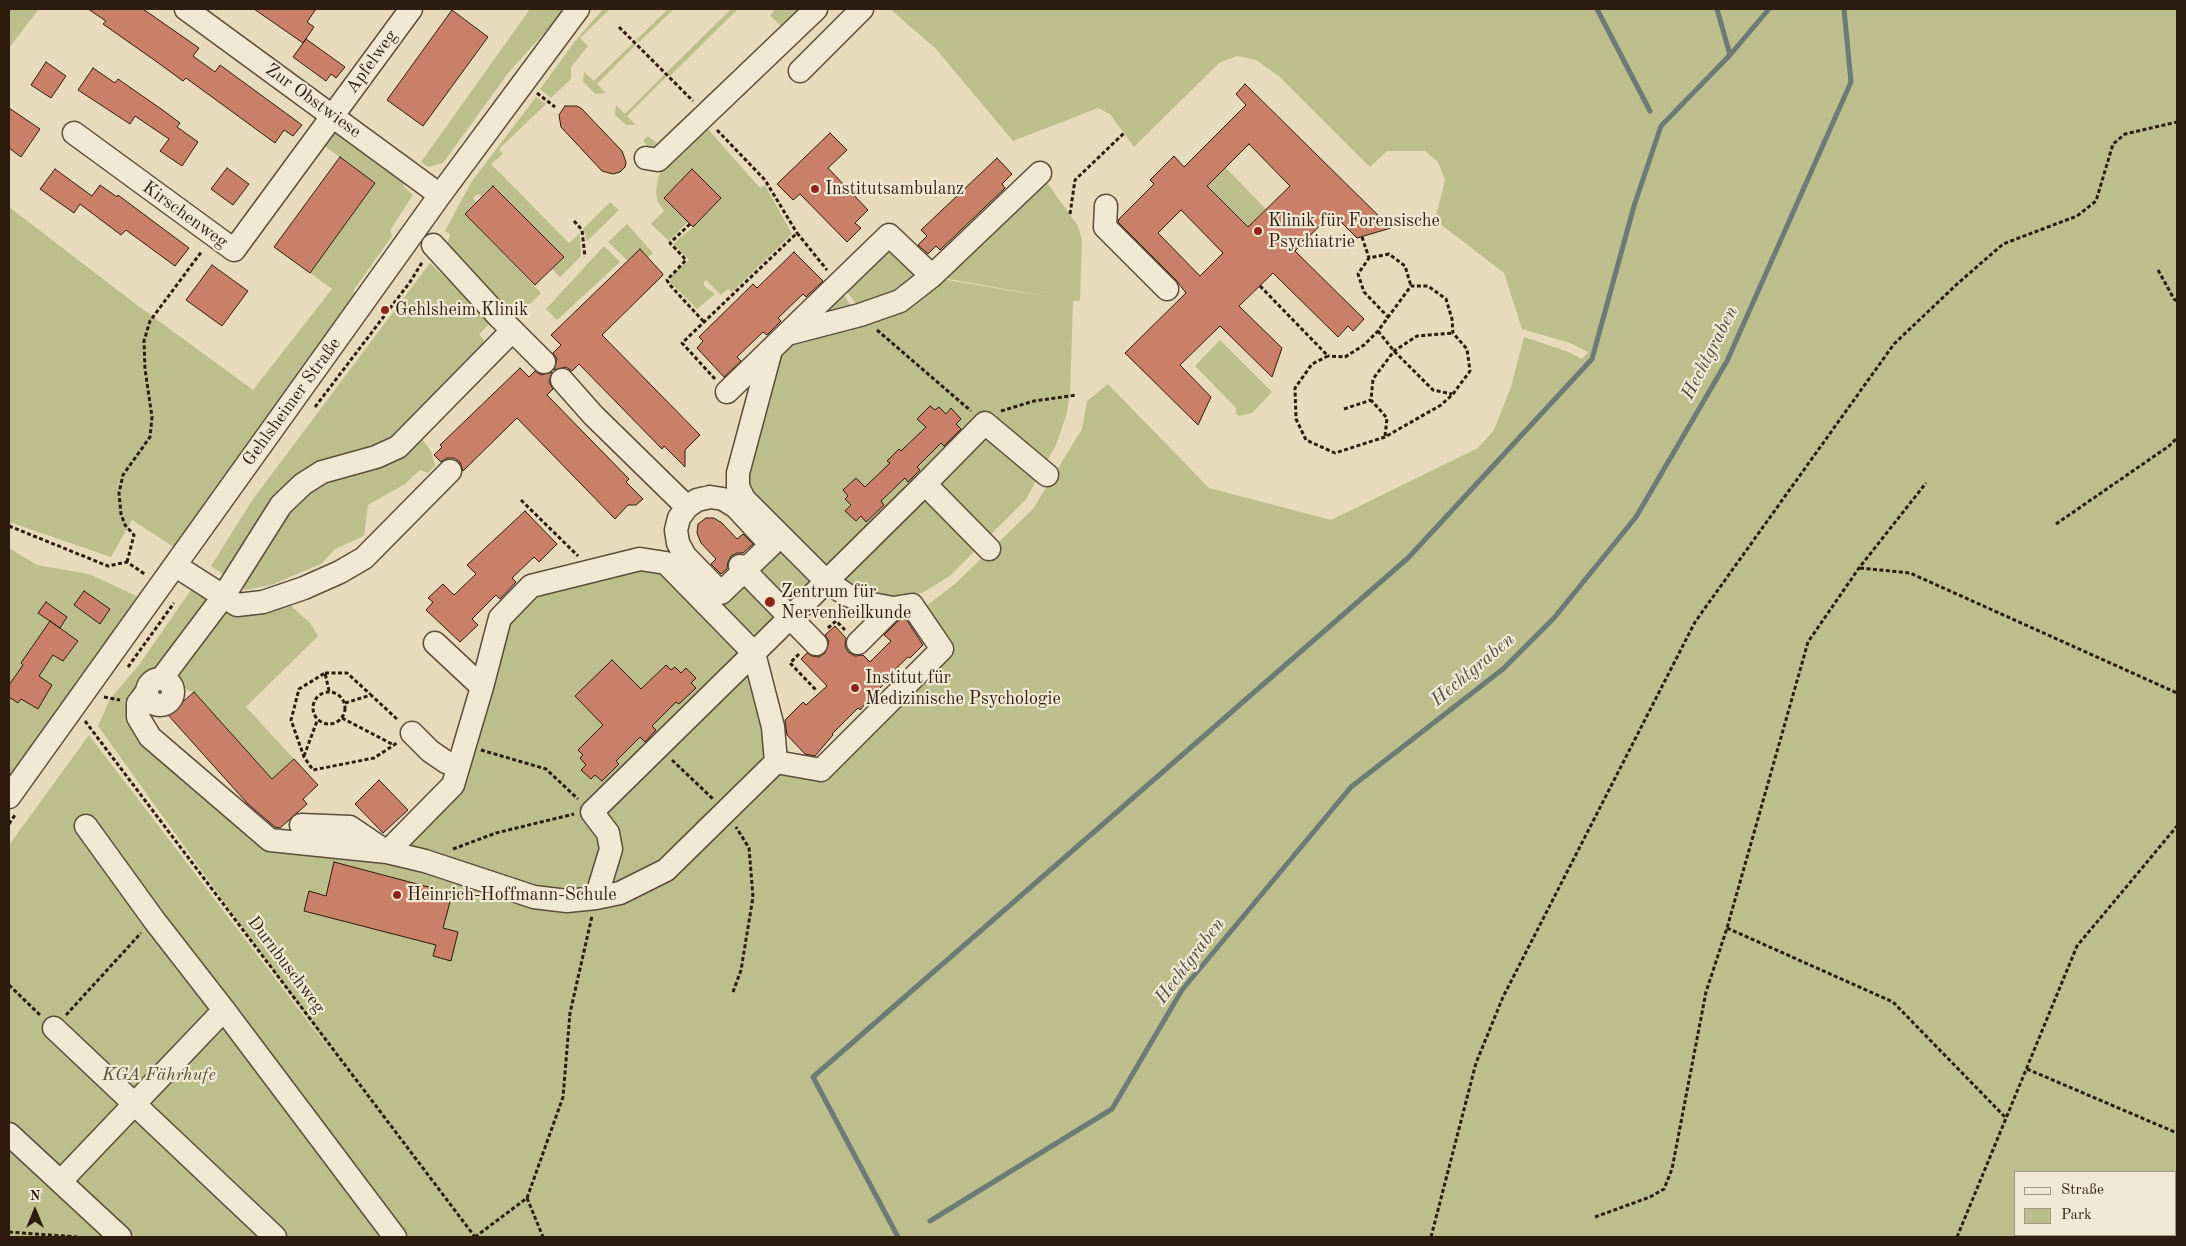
<!DOCTYPE html>
<meta charset="utf-8">
<style>
body{margin:0}
#map{position:relative;width:2186px;height:1246px;overflow:hidden;background:#e8dbbb;font-family:"Old Standard TT",serif}
canvas{display:block}
.frame{position:absolute;inset:0;border:10px solid #2d1c0e;pointer-events:none}
.legend{position:absolute;left:2014px;top:1171px;width:162px;height:65px;box-sizing:border-box;background:#f0e8d3;border:1px solid #a29684;margin:0;padding:6px 9px;list-style:none;font-size:15px;color:#2d1c0e}
.legend li{display:flex;align-items:center;gap:10px;height:25px}
.legend b{width:25px;border:1px solid #a29684}
.north{position:absolute;left:10px;top:1186px;width:50px;height:50px;-webkit-text-stroke:4px #f0e8d3;paint-order:stroke;rotate:0deg;font-size:14px;font-weight:700;line-height:20px;text-align:center;color:#2d1c0e}
.north::after{content:'';display:block;margin:auto;width:18px;height:22px;background:#2d1c0e;clip-path:polygon(50% 0,100% 100%,50% 72%,0 100%)}
</style>
<div id="map">
<canvas width="2186" height="1246"></canvas>
<div class="frame"></div>
<ul class="legend">
<li><b style="height:6px;background:#f0e8d3"></b>Straße</li>
<li><b style="height:14px;background:#bcbe8c"></b>Park</li>
</ul>
<div class="north">N</div>
</div>
<script>
const ctx = document.querySelector('canvas').getContext('2d');
ctx.lineJoin = 'round';
function paint(path, color) {
  ctx.fillStyle = color;
  ctx.fill(path, 'evenodd');
}
function poly(rows) {
  const path = new Path2D();
  for (const r of rows) {
    if (r.length === 3) {
      path.moveTo(r[0] + r[2], r[1]);
      path.arc(r[0], r[1], r[2], 0, 2 * Math.PI);
      continue;
    }
    path.moveTo(r[0], r[1]);
    for (let i = 2; i < r.length; i += 2) path.lineTo(r[i], r[i + 1]);
  }
  return path;
}
function trace(path, color, width, dash) {
  ctx.strokeStyle = color;
  ctx.lineWidth = width;
  ctx.lineCap = dash ? 'butt' : 'round';
  ctx.setLineDash(dash || []);
  ctx.stroke(path);
}
function label(font, color, halo, rows, align = 'center') {
  ctx.font = font + ' "Old Standard TT",serif';
  ctx.lineWidth = 4.5;
  ctx.setLineDash([]);
  ctx.textBaseline = 'middle';
  ctx.strokeStyle = halo;
  ctx.fillStyle = color;
  for (const [text, x, y, turn = 0] of rows) {
    ctx.save();
    ctx.translate(x, y);
    ctx.rotate((+turn || 0) * Math.PI / 180);
    ctx.textAlign = isNaN(turn) ? turn : align;
    if (halo) ctx.strokeText(text, 0, 0);
    ctx.fillText(text, 0, 0);
    ctx.restore();
  }
}
paint(poly([
 [9,9,39,9,9,48],
 [530,9,566,9,509,72,443,163,428,167,421,162],
 [603,9,610,9,580,38,588,46,571,67,571,79,551,98,540,89,575,41],
 [668,9,674,9,639,42,636,40],
 [731,9,738,9,670,76,667,72],
 [775,9,807,9,705,110,699,103,781,26,770,16],
 [890,9,2177,9,2177,1237,9,1237,9,845,89,735,336,1058,98,726,110,699,139,665,193,587,222,610,247,616,290,605,310,623,318,636,246,707,294,759,272,779,194,692,187,690,175,675,163,665,128,694,125,703,133,707,266,848,365,857,451,794,508,626,531,597,636,567,662,571,749,661,772,770,817,778,951,654,921,610,955,584,1033,509,1082,429,1087,401,1108,384,1209,488,1331,520,1478,448,1494,430,1511,387,1524,337,1566,351,1582,359,1588,352,1570,343,1522,329,1504,273,1435,220,1445,180,1438,162,1425,151,1387,151,1370,167,1280,77,1256,60,1237,56,1219,63,1134,147,1110,114,1098,108,1013,141,936,49],
 [2015,1172,2175,1172,2175,1235,2015,1235],
 [633,43,635,46,597,84,606,93,595,94,583,81,584,72,594,81],
 [664,75,666,77,627,116,636,125,626,125,615,115,616,105,625,114],
 [536,97,546,104,499,149,503,154,491,164,569,243,580,233,581,256,560,277,552,269,563,257,494,186,482,197,478,194,473,198,477,202,465,214,541,293,527,307,518,298,506,310,447,246,450,234,445,231,472,181],
 [695,107,702,113,660,149,649,147,643,141,648,136,657,143],
 [707,128,760,188,765,185,792,234,732,292,728,289,721,295,706,280,704,282,704,286,715,294,697,309,670,282,673,274,689,260,673,244,693,227,721,198,692,170,664,198,688,222,669,241,651,224,664,211,658,202,656,193,658,178,662,170],
 [337,132,405,181,403,186,413,195,390,230,392,236,353,291,358,295,177,549,132,520,111,557,9,522,9,207,137,305,253,390,332,289,310,273,375,183,323,145,334,133],
 [1225,167,1266,209,1248,227,1207,186],
 [1040,173,1078,226,1082,240,1080,301,1073,301,1070,395,1066,416,1056,445,1026,499,951,575,924,592,910,596,893,597,870,593,850,585,823,566,746,486,779,351,794,337,935,278,1067,300,932,276],
 [610,202,619,210,587,241,583,229],
 [627,224,653,253,646,259,645,254,640,251,628,261,608,242],
 [604,246,620,262,557,320,546,309],
 [887,248,914,266,917,279,861,310,844,288],
 [430,263,492,321,479,334,489,346,410,423,431,451,435,465,428,473,420,470,405,484,368,505,364,536,335,549,321,564,271,585,245,590,211,566,253,499],
 [841,291,855,312,805,325],
 [1220,340,1272,392,1252,413,1239,416,1236,414,1236,408,1195,366],
 [780,542,811,579,809,585,792,603,757,565],
 [9,548,37,565,89,574,141,598,9,777],
 [742,579,780,616,764,631,756,634,747,632,718,603]
]), '#bcbe8c');
trace(poly([
 [1597,9,1650,111],
 [1717,9,1730,55],
 [930,1221,1112,1109,1182,990,1351,787,1503,669,1554,618,1636,517,1727,361,1851,82,1844,9],
 [898,1237,813,1077,1408,558,1592,359,1634,206,1661,126,1730,55,1769,9]
]), '#6e7a75', 5);
const building = poly([
 [88,9,143,9,199,48,193,56,215,72,220,65,302,125,293,136,284,130,275,143,186,78,183,81,157,62,103,24,106,21,88,9],
 [254,9,316,9,307,22,314,27,303,43,254,9],
 [452,10,488,37,423,126,387,100,452,10],
 [306,39,345,67,336,78,331,74,326,81,293,57,306,39],
 [46,62,66,76,51,98,31,85,46,62],
 [93,68,115,83,118,79,164,111,180,123,177,127,198,142,182,166,160,151,169,139,135,116,130,124,78,90,93,68],
 [1245,84,1391,228,1357,238,1332,213,1295,251,1364,319,1353,331,1348,326,1338,337,1273,273,1239,306,1282,348,1272,377,1220,326,1180,365,1211,397,1198,425,1125,353,1186,293,1176,280,1118,222,1119,219,1154,184,1150,180,1174,156,1184,167,1246,105,1236,94,1245,84],
 [1249,144,1290,186,1248,227,1207,186,1249,144],
 [1181,210,1223,253,1200,276,1158,233,1181,210],
 [565,106,577,106,582,109,622,151,626,162,625,167,620,172,613,174,602,171,561,127,559,115,565,106],
 [9,108,40,129,21,157,9,148,9,108],
 [830,133,847,150,828,168,868,210,855,223,861,228,847,242,800,194,793,200,777,184,830,133],
 [340,157,375,183,310,273,274,247,340,157],
 [997,158,1012,174,1002,184,1005,188,940,250,936,246,928,254,918,245,927,236,921,230,997,158],
 [227,168,249,184,233,205,211,189,227,168],
 [55,169,92,196,100,185,117,197,118,195,189,248,175,266,126,230,121,235,80,204,74,213,40,189,55,169],
 [692,169,721,198,693,227,664,198,692,169],
 [493,186,564,257,535,285,465,214,493,186],
 [640,249,663,274,662,276,602,335,700,435,685,450,685,467,664,446,662,449,579,364,572,371,566,367,554,370,557,359,553,353,561,345,551,335,640,249],
 [794,252,823,281,806,297,803,294,778,318,781,321,767,335,763,332,737,357,741,361,724,377,697,348,703,341,699,337,753,284,757,288,794,252],
 [212,265,248,291,222,326,186,300,212,265],
 [520,368,529,377,535,371,541,375,552,372,549,382,553,389,547,395,629,479,626,482,643,499,636,505,628,505,615,519,517,418,463,471,460,462,454,458,447,458,441,462,434,455,442,447,440,445,520,368],
 [930,406,935,410,939,407,946,414,951,408,961,419,956,424,961,429,944,446,941,443,917,467,920,470,908,482,905,478,881,501,884,505,866,522,861,516,856,521,845,511,851,505,845,499,848,496,843,490,856,478,865,487,890,463,887,461,899,449,901,451,926,427,917,419,930,406],
 [525,511,557,544,539,562,534,557,512,578,516,582,500,599,496,595,472,619,478,625,460,642,426,610,433,602,428,598,443,584,454,595,476,574,467,565,525,511],
 [706,518,714,518,722,523,737,539,743,534,753,544,743,553,737,553,731,556,728,562,727,569,721,574,711,564,716,559,701,543,697,533,698,524,706,518],
 [84,591,110,609,100,624,74,605,84,591],
 [46,602,67,617,60,628,38,613,46,602],
 [906,619,923,645,910,658,908,657,881,683,883,685,878,690,880,692,867,706,865,704,860,710,858,708,832,734,833,735,815,756,805,754,787,735,785,720,803,702,806,705,827,686,801,659,807,653,812,656,819,657,825,653,829,641,825,635,835,626,846,638,845,646,848,652,855,656,863,655,870,662,891,641,884,635,899,620,906,619],
 [50,621,78,641,63,661,53,655,39,676,52,685,38,709,21,699,18,703,9,697,9,685,23,665,21,663,50,621],
 [612,660,641,689,666,665,671,670,675,667,681,673,686,668,696,678,691,683,696,688,679,704,676,702,652,726,656,730,645,742,640,737,616,761,619,764,602,781,595,775,591,779,581,770,586,765,580,758,583,755,578,750,603,725,575,696,612,660],
 [194,692,272,779,294,759,318,785,303,799,307,804,280,828,275,827,247,803,168,715,194,692],
 [379,780,408,810,383,833,355,804,379,780],
 [334,862,436,889,435,894,451,898,443,928,458,932,451,961,433,956,436,945,304,911,309,891,326,896,334,862]
]);
paint(building, '#ca8068');
trace(building, '#2d1c0e', 1);
const minor = poly([
 [186,9,440,195],
 [800,71,862,9],
 [74,133,234,250,411,9],
 [646,158,658,160,816,9],
 [1106,206,1105,227,1167,289],
 [433,245,500,318,544,362],
 [791,333,860,315,900,301,932,276],
 [771,350,738,473,738,487,744,499,826,581,847,595,872,604,893,608,912,605,942,649,821,770,776,762],
 [562,380,593,415,687,507],
 [727,392,889,235,932,276,1040,173],
 [710,497,723,499,736,507,771,545,721,593,685,556,678,543,676,530,679,518,687,507,697,500,710,497],
 [989,549,925,484,985,423,1047,475],
 [176,566,237,605,263,602,304,588,340,572,364,558,450,471],
 [740,566,816,644],
 [435,643,482,687],
 [858,643,893,608],
 [162,678,223,597,281,505,303,484,322,472,376,457,398,447,512,331],
 [160,692,13],
 [146,693,138,703,138,717,150,737,270,840,387,852,453,785,482,687,500,618,531,586,640,559,666,563,754,653,925,484],
 [412,733,430,751,446,762,458,765],
 [9,797,440,195,578,9],
 [301,825,350,827,387,852,425,861,534,897,567,901,596,898,620,893,666,870,776,762,773,727,754,653,592,812,608,833,611,849,596,898],
 [86,826,154,920,224,1010,395,1237],
 [54,1028,275,1237],
 [9,1134,120,1237],
 [61,1181,224,1010]
]);
trace(minor, '#5c4c39', 25);
trace(poly([
 [619,27,693,101],
 [537,93,555,107],
 [717,130,765,180,797,233],
 [1070,214,1075,180,1124,133],
 [574,221,582,230,585,257],
 [690,224,670,243,686,260,667,280,669,284,704,322],
 [1362,237,1369,258],
 [2158,270,2174,299,2177,301],
 [1260,286,1328,356,1312,364,1295,388,1296,419,1306,440,1335,453,1385,437,1441,405,1453,394,1470,371,1467,349,1453,333,1452,319,1446,299,1428,286,1411,286,1378,331,1364,345,1345,357,1328,356],
 [1389,318,1364,292,1358,274,1369,258,1389,254,1405,266,1411,286],
 [877,330,971,411],
 [1378,331,1394,351,1433,390,1452,394],
 [715,379,682,343,797,233,827,270],
 [315,407,410,282,423,261],
 [1344,409,1371,400],
 [1001,411,1034,401,1077,395],
 [1385,436,1387,418,1371,400,1373,379,1394,351,1417,336,1453,333],
 [521,500,578,556],
 [2056,524,2169,446,2177,438],
 [9,526,108,566,127,562,146,575],
 [127,562,134,535,125,525,121,514,119,493,123,475,150,437,152,417,145,369,144,341,150,321,202,251],
 [1860,568,1910,573,2177,693],
 [828,628,836,621,845,630],
 [799,654,790,663,816,690],
 [128,667,174,603],
 [325,673,347,673,370,694],
 [329,691,325,673,299,689,291,720,304,757,313,770,374,758,397,743],
 [329,708,16],
 [104,697,120,700],
 [345,703,371,695,398,720],
 [342,718,394,745],
 [85,721,475,1237],
 [481,750,546,769,578,799],
 [304,756,317,721],
 [672,760,713,799],
 [9,824,15,815],
 [453,849,496,833,574,814],
 [1727,928,1893,1002,2006,1118],
 [9,985,41,1016],
 [733,992,741,970,753,897,749,848,736,827],
 [66,1015,141,933],
 [2027,1069,2177,1133],
 [527,1198,543,1237],
 [1595,1217,1650,1197,1664,1189,1672,1169,1706,992,1727,928,1808,642,1859,568,1926,483],
 [9,1232,77,1237],
 [475,1237,527,1198,563,1097,570,1013,592,916],
 [1431,1237,1476,1063,1503,997,1695,622,1894,344,1956,285,2003,244,2077,216,2096,201,2113,144,2125,134,2177,122],
 [1957,1237,2077,946,2177,826]
]), '#2d1c0e', 3, [4, 2.5]);
trace(minor, '#f0e8d3', 22);
for (const [x, y, r, color] of [
 [815,189,5,"#8f2418"],
 [1258,231,5,"#8f2418"],
 [385,310,5,"#8f2418"],
 [770,602,6,"#8f2418"],
 [855,688,5,"#8f2418"],
 [397,895,5,"#8f2418"]
]) {
  const dot = new Path2D();
  dot.arc(x, y, r, 0, 2 * Math.PI);
  ctx.fillStyle = color;
  ctx.fill(dot);
  trace(dot, '#f0e8d3', 2);
}
label('18px', '#2d1c0e', '#f0e8d3', [
 ["Apfelweg",372,62,-54],
 ["Zur Obstwiese",313,101,36],
 ["Kirschenweg",185,215,36],
 ["Gehlsheimer Straße",292,402,-54],
 ["Durnbuschweg",286,965,53]
]);
label('18px', '#2d1c0e', '#f0e8d3', [
 ["Institutsambulanz",825,189],
 ["Klinik für Forensische",1268,221],
 ["Psychiatrie",1268,242],
 ["Gehlsheim Klinik",395,310],
 ["Zentrum für",781,592],
 ["Nervenheilkunde",781,613],
 ["Institut für",865,678],
 ["Medizinische Psychologie",865,699],
 ["Heinrich-Hoffmann-Schule",407,895]
], 'left');
label('italic 18px', '#584d34', '#f0e8d3', [
 ["KGA Fährhufe",159,1075]
]);
label('italic 19px', '#4e4b41', '#f0e8d3', [
 ["Hechtgraben",1710,353,-63],
 ["Hechtgraben",1473,670,-40],
 ["Hechtgraben",1190,961,-53]
]);
</script>
